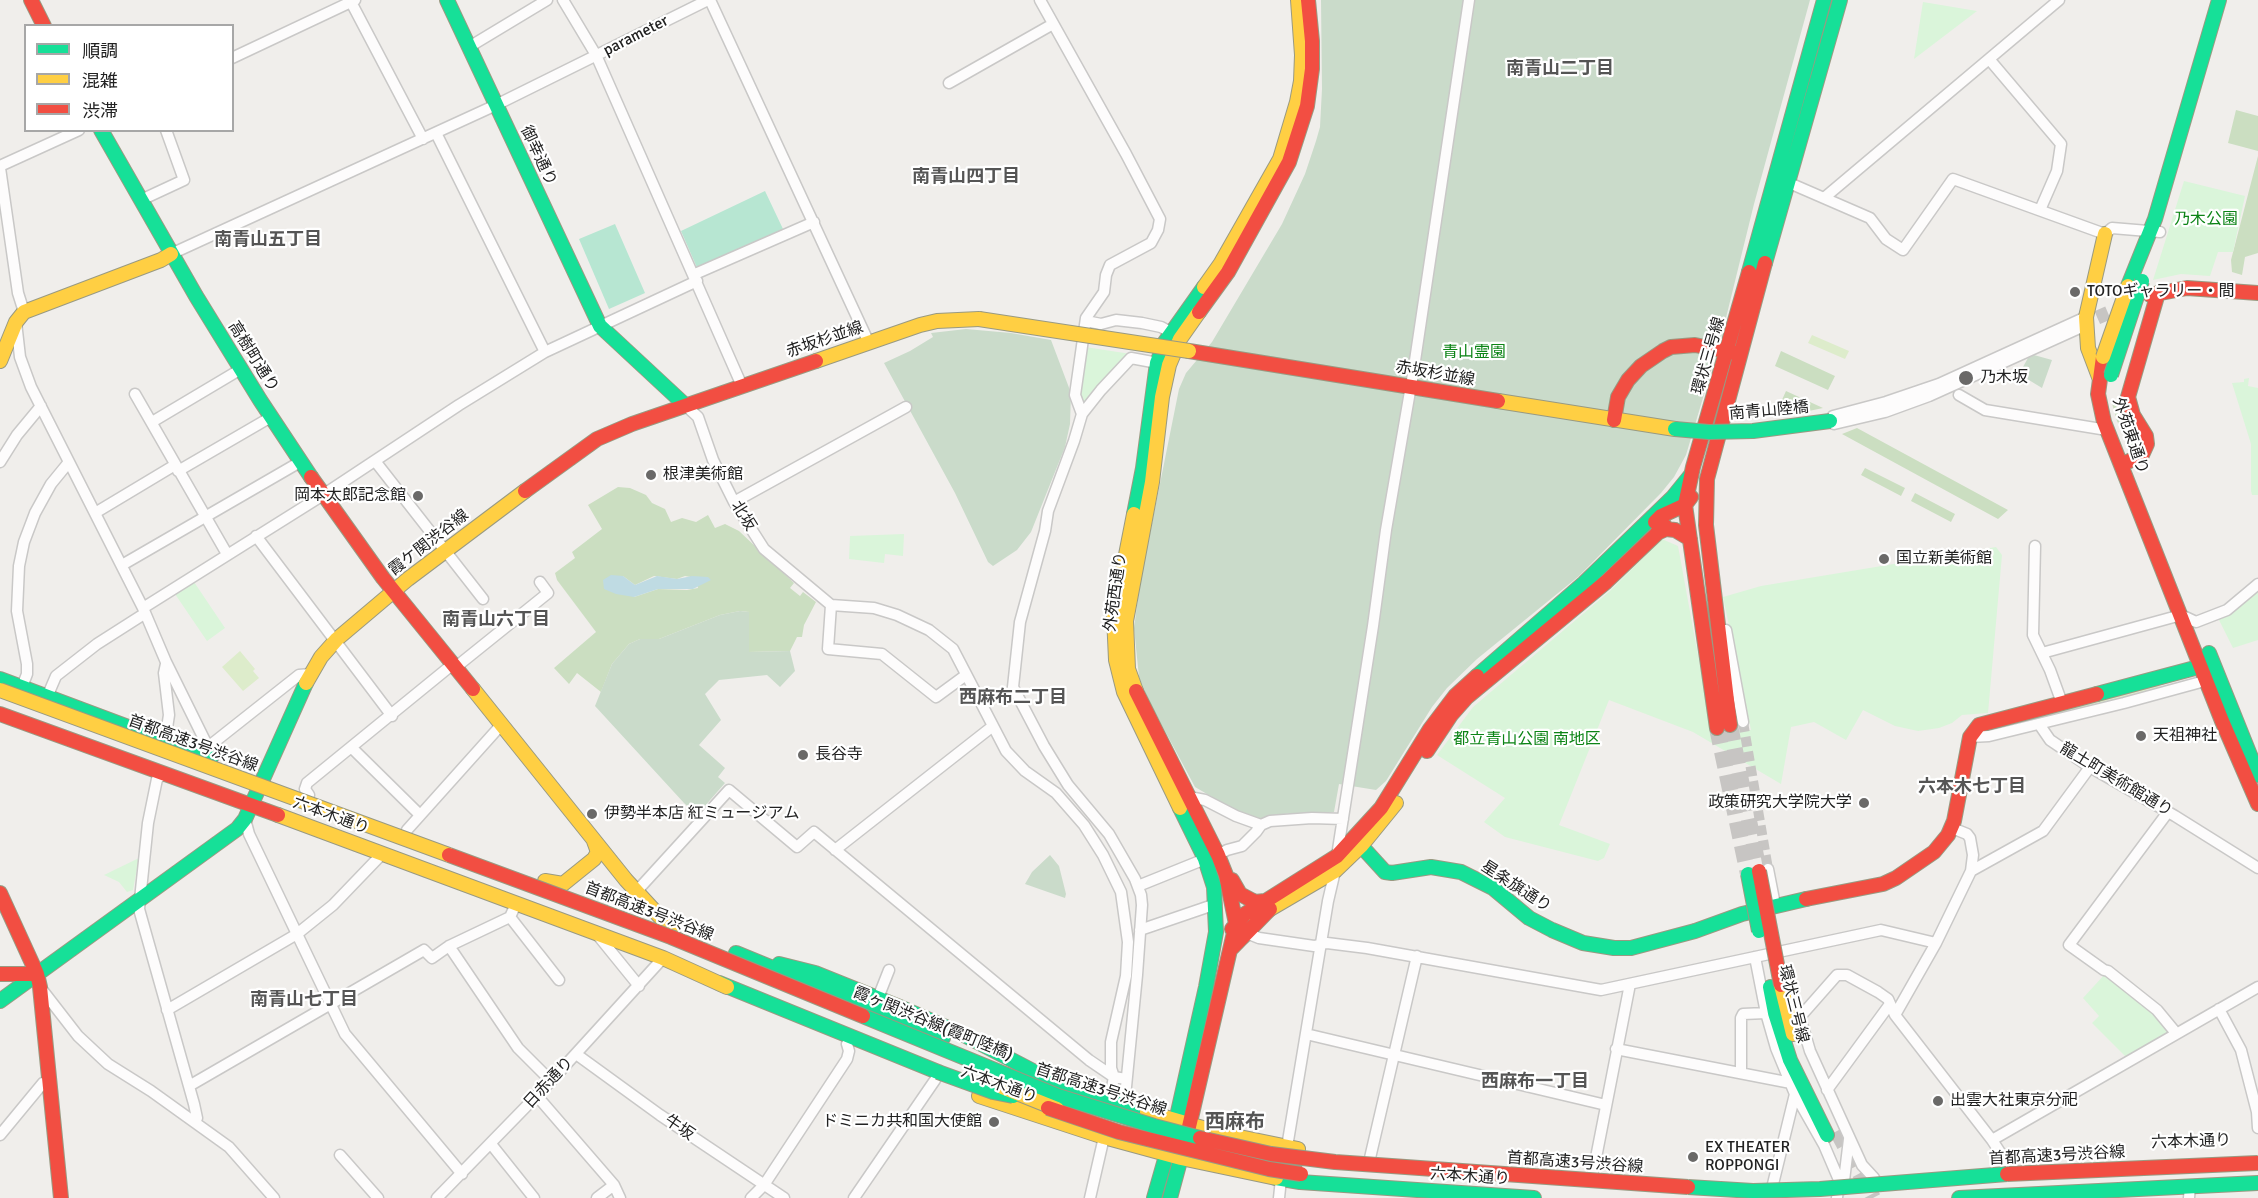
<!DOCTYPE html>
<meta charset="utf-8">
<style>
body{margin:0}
#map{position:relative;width:2258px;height:1198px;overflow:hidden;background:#f0eeeb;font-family:Signika,"Noto Sans JP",sans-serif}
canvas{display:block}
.legend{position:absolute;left:24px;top:24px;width:210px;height:108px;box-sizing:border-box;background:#fff;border:2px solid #a7a7a7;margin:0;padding:8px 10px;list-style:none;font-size:18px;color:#222}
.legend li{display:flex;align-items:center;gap:12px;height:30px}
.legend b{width:30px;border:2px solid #a7a7a7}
</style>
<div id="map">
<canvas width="2258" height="1198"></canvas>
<ul class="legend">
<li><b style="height:8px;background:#16e098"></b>順調</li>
<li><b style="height:8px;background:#ffcf43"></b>混雑</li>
<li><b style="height:8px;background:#f24e42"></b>渋滞</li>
</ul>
</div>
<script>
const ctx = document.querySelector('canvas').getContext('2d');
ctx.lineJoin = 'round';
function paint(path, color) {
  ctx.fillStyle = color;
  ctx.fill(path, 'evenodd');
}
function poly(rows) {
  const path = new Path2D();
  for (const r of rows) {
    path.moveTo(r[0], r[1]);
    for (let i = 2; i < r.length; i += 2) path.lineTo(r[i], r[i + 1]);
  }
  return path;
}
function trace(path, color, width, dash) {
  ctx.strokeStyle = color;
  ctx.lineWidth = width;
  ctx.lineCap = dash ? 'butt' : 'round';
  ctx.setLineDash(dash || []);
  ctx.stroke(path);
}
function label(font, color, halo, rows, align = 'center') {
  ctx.font = font + ' Signika,"Noto Sans JP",sans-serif';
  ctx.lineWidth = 4.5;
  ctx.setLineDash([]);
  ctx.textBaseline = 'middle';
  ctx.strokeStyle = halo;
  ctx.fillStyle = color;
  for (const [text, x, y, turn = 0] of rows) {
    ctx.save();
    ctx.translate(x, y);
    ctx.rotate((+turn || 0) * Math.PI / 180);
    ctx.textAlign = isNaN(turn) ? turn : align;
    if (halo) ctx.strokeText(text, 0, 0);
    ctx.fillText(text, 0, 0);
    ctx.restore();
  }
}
paint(poly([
 [1812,335,1849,351,1845,359,1808,343],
 [240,651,255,669,253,671,259,678,243,691,222,667],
 [2159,682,2160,689,1993,731,1993,725]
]), '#ddeccb');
paint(poly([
 [2236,110,2258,116,2258,151,2228,143],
 [2258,156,2258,253,2245,257,2242,275,2232,272,2231,260],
 [1781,351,1835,376,1828,390,1775,366],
 [1786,391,1823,408,1790,415,1794,408,1781,402],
 [2111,400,2142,437,2141,447,2135,448,2129,444,2117,421],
 [1857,428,2008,510,1998,519,1842,434],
 [1865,468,1905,488,1901,496,1861,475],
 [618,487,630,488,646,495,652,503,665,509,671,522,682,518,696,522,708,515,715,528,725,524,739,531,794,583,790,588,800,596,803,592,816,602,804,625,802,637,797,637,790,651,749,652,749,612,740,611,720,615,659,639,640,639,629,644,612,664,601,692,577,673,569,684,554,668,596,632,557,580,555,573,575,558,572,552,602,529,588,505],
 [623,576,635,585,654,576,677,579,685,576,696,578,698,588,687,590,658,589,634,597],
 [1915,493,1955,514,1951,522,1911,501]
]), '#cbdec1');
paint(poly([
 [1321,0,1810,0,1754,204,1722,334,1686,455,1674,477,1661,493,1579,576,1477,659,1447,688,1432,707,1386,781,1376,790,1339,784,1334,812,1283,814,1258,820,1241,814,1195,787,1149,701,1139,677,1134,628,1140,583,1179,389,1186,373,1212,342,1282,224,1305,174,1316,141,1320,127,1322,89],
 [966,329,1011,333,1051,340,1071,393,1070,424,1065,447,1031,532,1017,550,993,566,988,562,955,493,884,363,910,351,933,337,931,333],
 [2034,355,2052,360,2042,388,2019,374,2028,358],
 [740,611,749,612,749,652,790,651,795,671,780,687,767,675,719,680,705,694,721,720,699,745,725,768,718,777,725,783,697,815,684,803,595,706,612,664,629,644,640,639,659,639,720,615],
 [1050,855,1059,866,1066,894,1065,898,1025,884,1032,872]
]), '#cadbca');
paint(poly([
 [1923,2,1977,11,1914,59],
 [2184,181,2245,196,2233,252,2218,252,2210,276,2181,274,2153,280],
 [1085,347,1131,354,1088,403,1082,403,1079,389],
 [2249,378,2248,386,2258,388,2258,495,2252,495,2251,491,2251,444,2232,383,2244,382,2244,379],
 [904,534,903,556,885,554,884,563,849,559,850,536],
 [1662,539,1678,546,1712,732,1751,730,1723,597,1761,586,1996,547,2002,555,1988,713,1962,715,1952,723,1939,728,1918,731,1895,726,1863,710,1846,740,1814,722,1791,727,1781,784,1693,732,1609,700,1559,825,1610,844,1604,858,1598,861,1505,837,1484,822,1505,798,1437,755,1473,707,1610,591],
 [194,582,225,628,207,641,175,594],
 [2258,590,2258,640,2233,648,2218,618,2241,605],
 [139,858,133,890,127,892,119,882,104,875],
 [2105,974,2155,1011,2169,1032,2127,1058,2092,1023,2099,1016,2083,998]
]), '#daf5da');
paint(poly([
 [765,191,783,229,698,270,681,231],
 [615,224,645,293,609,309,579,239]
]), '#b7e6d2');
paint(poly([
 [611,575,623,576,635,585,657,576,677,579,692,576,708,577,711,580,693,589,658,589,634,597,616,594,604,589,603,580]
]), '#bfdbe3');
trace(poly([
 [1743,722,1768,869]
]), '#c7c5c3', 10, [10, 5]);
trace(poly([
 [2078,326,2108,313]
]), '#c7c5c3', 14, [14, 7]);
trace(poly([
 [1730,725,1759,871],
 [1717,728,1748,874],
 [1837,1131,1873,1198]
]), '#c7c5c3', 16, [16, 8]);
const street = poly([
 [563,0,596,55,742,386],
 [710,0,869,343],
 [1040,0,1126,154,1160,219,1158,230,1151,243,1110,265,1106,275,1104,292,1086,318,1075,395,1082,414],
 [351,2,423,139],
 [469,47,547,0],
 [232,58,355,0],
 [1989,59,2061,144,2057,171,2040,210],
 [949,83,1053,24],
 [436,133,545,352],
 [0,166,79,130],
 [0,168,18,293,24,312],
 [1783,187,1787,182,1870,218,1886,239,1903,250,1953,179,2105,234,2112,228,2160,232],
 [1824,198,2059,0],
 [141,200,184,180,166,130],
 [171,254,496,105,708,0],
 [695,274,814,222],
 [1086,321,1101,324,1116,320,1142,323,1161,327,1178,336],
 [16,322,20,357,31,387,143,608,166,662,208,747,204,756],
 [2086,325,1929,396,1885,412,1834,424,1833,416,1886,402,1939,384,2086,317],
 [135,394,227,554],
 [1959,395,1985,410,2107,430],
 [685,405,698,417,713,460,734,502,764,549,831,605],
 [152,422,241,369],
 [375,461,483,599],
 [0,462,17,435,41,406],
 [178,471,271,417],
 [734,502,906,407],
 [95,513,175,465],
 [256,536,392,716],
 [2035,546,2033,635,2050,670,2062,703],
 [122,565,300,462],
 [831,605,874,608,897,615,929,630,953,649,1006,751,1025,771,1056,793,1084,825,1103,855,1121,892,1128,942,1126,976,1111,1042,1111,1068,1114,1077,1109,1103],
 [831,605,828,649,882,654,936,697,966,675],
 [143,608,323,495,459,405,545,352,697,281],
 [1726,630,1743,722],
 [2042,653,2181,615,2196,622,2227,610,2258,584],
 [456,667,548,593,540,582],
 [22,687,27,674,27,664,17,611,19,566,24,542,35,513,51,484,69,462],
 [47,697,56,676,97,644,144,614],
 [2039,724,2050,740,2090,767,2175,816,2258,868],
 [1970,737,1989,736,2124,703,2201,682,2207,680,2209,675],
 [165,741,169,715,164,673,166,664],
 [208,747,299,675,310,674],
 [352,748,420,815],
 [165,773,157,779,148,823,139,909,194,1104,197,1118,195,1122],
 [309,795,305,789,307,783,453,664],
 [1189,797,1205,800,1236,816,1261,825,1270,821,1312,818,1343,819],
 [2168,812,2069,945,2104,970,2108,971,2157,1010,2176,1033],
 [245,819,249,834,345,1034,462,1174],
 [407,830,502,724],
 [835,850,993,726],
 [1218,855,1227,850,1242,846,1256,832,1261,825],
 [1337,856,1373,626,1386,530,1413,374,1469,0],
 [1768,869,1775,905],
 [1971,871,2043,831,2090,767],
 [1138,886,1205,859],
 [613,906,618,907,625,904,729,790,797,847,814,832,1089,1060,1114,1077,1126,1079],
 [510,917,559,980],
 [1140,930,1216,904],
 [596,933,639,986],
 [1244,938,1249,934,1259,938,1314,946,1327,943,1367,948,1601,990,1881,930,1936,943],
 [449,946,518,1048,551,1081],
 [1755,957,1766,1013,1776,1048,1795,1094,1824,1145,1839,1180,1837,1198],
 [40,987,78,1036,108,1064,151,1091,229,1147,274,1198],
 [878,998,889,970],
 [1788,998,1800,1017,1810,1051,1862,1165,1874,1178],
 [2219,1009,2241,1050,2257,1112,2258,1128],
 [167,1010,297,934,333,905,383,853],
 [1895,1015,1936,943,1971,871,1973,855,1970,838,1967,834,1952,828],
 [1800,1017,1837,975,1847,975,1878,992,1888,999,1895,1015,1992,1140,2009,1166],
 [1306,1034,1606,1105],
 [1616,1049,1791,1083],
 [576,1054,660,1115,784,1198],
 [1741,1072,1741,1018,1743,1014,1766,1013],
 [189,1086,424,950,432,958,449,946,510,917,516,904],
 [1827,1090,1890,1004],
 [537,1096,614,1185,620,1198],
 [1124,1107,1137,975,1142,905,1141,895,1135,879,1109,834,1068,785,1044,746,1013,687,1020,622,1045,531,1048,511,1074,441,1082,414,1101,390,1131,358,1163,364],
 [0,1135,43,1083,49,1081],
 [1992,1140,2258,987],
 [491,1144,534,1198],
 [1287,1147,1328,901,1335,871],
 [340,1155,378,1198],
 [1370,1158,1417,956],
 [1593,1173,1630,984],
 [1773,1184,1795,1094],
 [1843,1189,1849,1139],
 [437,1198,551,1081,663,958],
 [597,1198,614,1185],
 [751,1198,764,1185,847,1059,849,1051,847,1044],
 [854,1198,935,1080],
 [1090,1198,1104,1137],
 [1279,1198,1281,1179],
 [2189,1198,2190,1186]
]);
const fast = poly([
 [447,0,600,326,685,405],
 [101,130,196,296,260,400,311,477],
 [1765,263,1840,0],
 [1749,272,1824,0],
 [2128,286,2155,219,2219,0],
 [1134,514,1143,468,1157,363,1165,342,1204,287],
 [2209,653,2258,775],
 [1477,676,1584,583,1673,497,1690,476],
 [0,679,211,758],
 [2097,694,2210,664],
 [1354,838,1385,872,1392,873,1431,867,1461,872,1493,888,1529,918,1552,930,1583,943,1614,948,1631,948,1695,931,1742,914,1806,899],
 [736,953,943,1038],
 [779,964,815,973,902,1008,962,1034,1056,1083,1085,1095,1147,1112],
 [719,983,938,1072],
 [1770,987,1775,1013,1790,1060,1827,1135],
 [0,1001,237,829,245,819,306,683],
 [1276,1178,1300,1182,1534,1198],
 [1154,1198,1176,1121,1206,987,1216,932,1214,887,1205,859,1180,808],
 [1170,1198,1183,1150],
 [1959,1198,2258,1183]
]);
const slow = poly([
 [1204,287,1221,263,1280,159,1297,102,1301,81,1302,55,1298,0],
 [0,361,16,322,24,312,161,260,171,254],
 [816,361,920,325,937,321,979,319],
 [2099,377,2088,348,2086,317,2105,234],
 [1498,401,1675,429],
 [1134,514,1114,616,1116,660,1124,692,1180,808],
 [306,683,321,657,337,639,408,579,525,491],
 [473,689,626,880,673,931],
 [1136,691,1128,669,1126,621,1152,482,1162,397,1169,365,1180,339,1199,312],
 [278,815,663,958,727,987],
 [545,881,563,884,594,859,598,852,594,841],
 [1252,913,1270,909,1335,871,1361,846,1396,803],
 [1781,985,1793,1034],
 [979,1096,1104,1137,1181,1158,1276,1178],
 [1147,1112,1220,1133,1298,1149]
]);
const jam = poly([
 [31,0,44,26],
 [2150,295,2187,288,2258,293],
 [1199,312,1228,272,1289,162,1307,106,1312,69,1312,41,1308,0],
 [1189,351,1498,401],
 [2103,357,2098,394,2104,422,2222,721,2258,804],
 [1614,420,1618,397,1628,380,1641,366,1663,351,1671,347,1695,345,1735,353],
 [2121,465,2142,455,2147,444,2146,436,2133,415,2128,397,2158,293],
 [311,477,383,578,473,689],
 [525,491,597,439,632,424,816,361],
 [1655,522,1661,516,1685,505,1691,497],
 [1657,533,1666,529,1675,530,1690,539],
 [1136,691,1218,855,1226,875,1236,924,1188,1131],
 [0,714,278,815],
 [1730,725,1706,525,1707,479,1765,263],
 [1717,728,1685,505,1693,467,1749,272],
 [1427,751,1451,715,1467,697,1606,582,1665,526],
 [1232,880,1240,894,1255,902,1265,901],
 [0,893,37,974,40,987,61,1198],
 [1806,899,1883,884,1896,878,1934,852,1948,835,1954,821,1970,737,1979,725,2097,694],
 [1232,929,1245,914,1337,856,1381,808,1430,729,1455,696,1477,676],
 [1230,950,1270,909],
 [0,974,37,974]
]);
trace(street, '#c9c8c7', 13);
trace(fast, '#999a82', 16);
trace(slow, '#999a82', 16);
trace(jam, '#999a82', 16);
trace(street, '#fdfcfc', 10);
trace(fast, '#16e098', 14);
trace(slow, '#ffcf43', 14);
trace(jam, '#f24e42', 14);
const fastBridge = poly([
 [2111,375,2142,281],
 [1675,429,1709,432,1753,431,1830,421],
 [1748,874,1759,931],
 [863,1016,1058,1096,1154,1126,1200,1138],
 [938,1072,993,1092,1013,1096],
 [1688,1187,1753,1191,1820,1189,2007,1174]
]);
const slowBridge = poly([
 [979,319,1189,351],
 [2103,357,2128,286],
 [0,690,449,855],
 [1002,1087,1057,1109]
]);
const jamBridge = poly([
 [449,855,671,937,863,1016],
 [1759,871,1781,985],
 [1048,1108,1119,1132,1269,1169,1301,1174],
 [1200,1138,1271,1154,1335,1162,1688,1187],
 [2007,1174,2258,1163]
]);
trace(fastBridge, '#999a82', 16, []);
trace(slowBridge, '#999a82', 16, []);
trace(jamBridge, '#999a82', 16, []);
trace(fastBridge, '#16e098', 14);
trace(slowBridge, '#ffcf43', 14);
trace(jamBridge, '#f24e42', 14);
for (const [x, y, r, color] of [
 [2075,292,6,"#6a6968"],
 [1966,378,8,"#6a6968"],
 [651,475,6,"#6a6968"],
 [418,496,6,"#6a6968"],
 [1884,559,6,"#6a6968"],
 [2141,736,6,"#6a6968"],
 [803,755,6,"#6a6968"],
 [1864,803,6,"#6a6968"],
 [592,814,6,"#6a6968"],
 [1938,1101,6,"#6a6968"],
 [994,1122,6,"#6a6968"],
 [1693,1157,6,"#6a6968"]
]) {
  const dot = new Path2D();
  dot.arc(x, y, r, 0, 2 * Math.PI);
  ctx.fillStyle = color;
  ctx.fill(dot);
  trace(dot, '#fff', 2);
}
label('16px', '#222', '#fff', [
 ["parameter",636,36,-27],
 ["御幸通り",538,156,65],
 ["赤坂杉並線",825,340,-19],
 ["環状三号線",1709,356,-74],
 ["高樹町通り",253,357,58],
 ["赤坂杉並線",1435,374,10],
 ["南青山陸橋",1769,411,-5],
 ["外苑東通り",2130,436,71],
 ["北坂",743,516,58],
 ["霞ケ関渋谷線",429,543,-38],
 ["外苑西通り",1116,592,-82],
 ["首都高速3号渋谷線",193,744,20],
 ["龍土町美術館通り",2116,780,31],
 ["六本木通り",331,816,20],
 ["星条旗通り",1516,887,33],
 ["首都高速3号渋谷線",649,912,21],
 ["環状三号線",1793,1004,76],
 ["霞ヶ関渋谷線(霞町陸橋)",933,1024,22],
 ["日赤通り",549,1083,-47],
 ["六本木通り",999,1085,20],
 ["首都高速3号渋谷線",1101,1090,18],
 ["牛坂",679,1128,34],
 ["六本木通り",2191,1142,-2],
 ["首都高速3号渋谷線",2057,1156,-3],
 ["首都高速3号渋谷線",1575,1163,4],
 ["六本木通り",1470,1177,4]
]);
label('16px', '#0c8416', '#fff', [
 ["乃木公園",2206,220],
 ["青山霊園",1474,353],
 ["都立青山公園 南地区",1527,740]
]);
label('16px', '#222', '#fff', [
 ["TOTOギャラリー・間",2087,292],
 ["乃木坂",1980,378],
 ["根津美術館",663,475],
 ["岡本太郎記念館",406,496,"right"],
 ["国立新美術館",1896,559],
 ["天祖神社",2153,736],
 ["長谷寺",815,755],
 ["政策研究大学院大学",1852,803,"right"],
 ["伊勢半本店 紅ミュージアム",604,814],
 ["出雲大社東京分祀",1950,1101],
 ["ドミニカ共和国大使館",982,1122,"right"],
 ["EX THEATER",1705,1148],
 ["ROPPONGI",1705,1166]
], 'left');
label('bold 18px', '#555', '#fff', [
 ["南青山二丁目",1560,69],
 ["南青山四丁目",966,177],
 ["南青山五丁目",268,240],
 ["南青山六丁目",496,620],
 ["西麻布二丁目",1013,698],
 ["六本木七丁目",1972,787],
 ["南青山七丁目",304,1000],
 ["西麻布一丁目",1535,1082]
]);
label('bold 20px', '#555', '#fff', [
 ["西麻布",1235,1123]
]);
</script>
